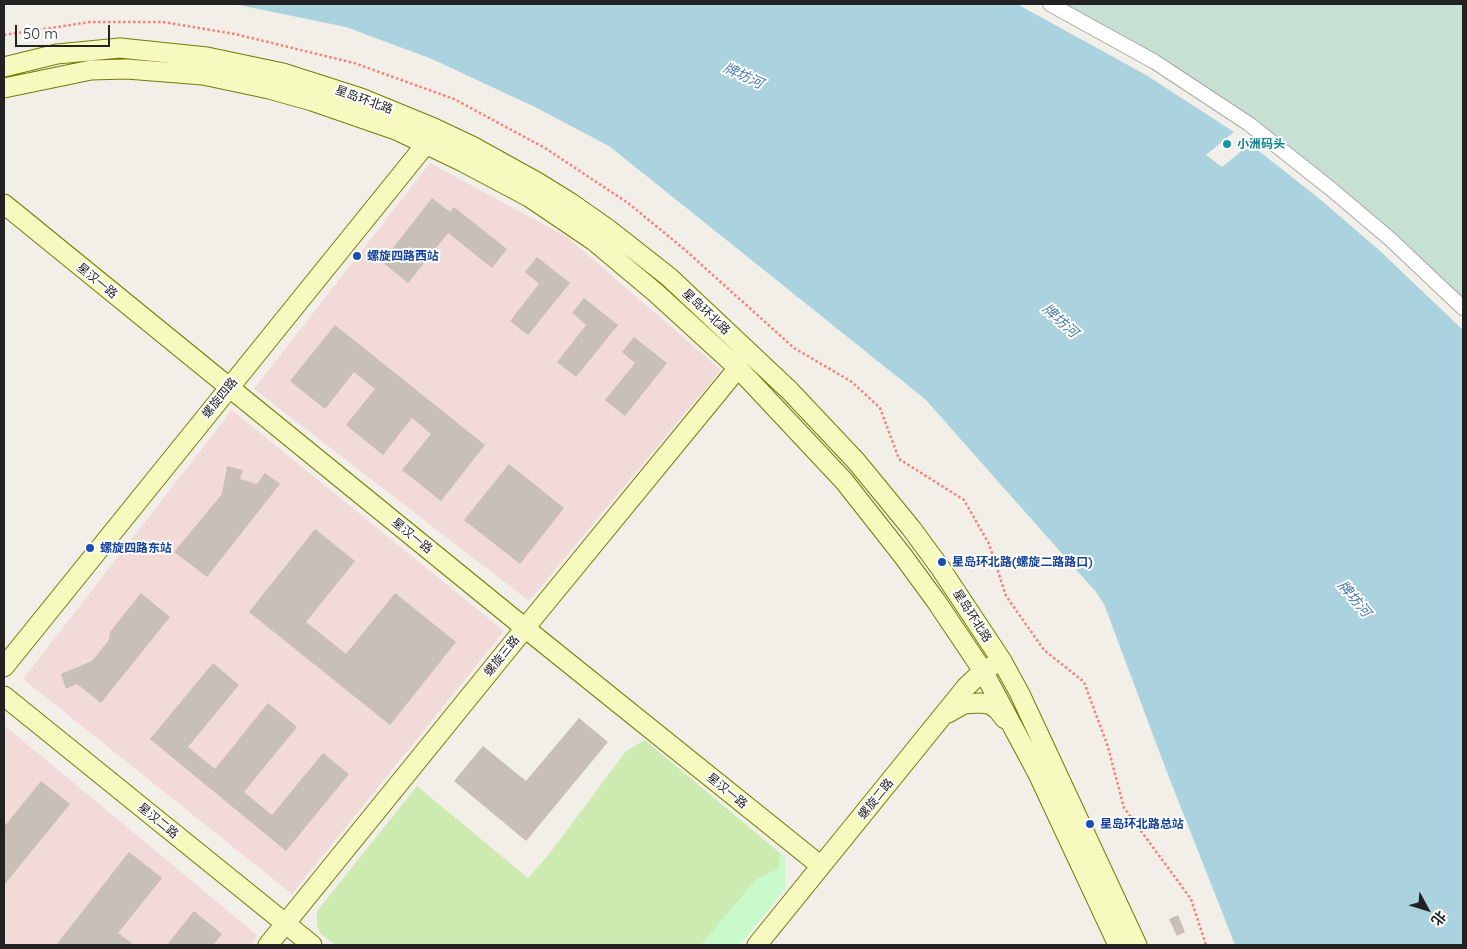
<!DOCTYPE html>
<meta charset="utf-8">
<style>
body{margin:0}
#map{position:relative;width:1467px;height:949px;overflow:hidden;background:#f2efe9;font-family:Quicksand,"Noto Sans SC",sans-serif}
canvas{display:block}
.frame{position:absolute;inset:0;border:5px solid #222;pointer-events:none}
.north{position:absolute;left:1402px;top:884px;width:50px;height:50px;-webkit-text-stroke:4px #fff;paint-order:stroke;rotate:129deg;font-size:14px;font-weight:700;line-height:20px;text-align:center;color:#222}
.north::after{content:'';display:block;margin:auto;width:18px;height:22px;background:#222;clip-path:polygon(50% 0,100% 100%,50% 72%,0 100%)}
.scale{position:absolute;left:15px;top:25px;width:95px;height:22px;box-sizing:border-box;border:2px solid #222;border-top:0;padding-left:6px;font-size:15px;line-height:18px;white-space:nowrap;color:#222;-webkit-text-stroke:4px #fff;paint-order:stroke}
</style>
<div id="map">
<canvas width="1467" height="949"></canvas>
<div class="frame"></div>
<div class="north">北</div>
<div class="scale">50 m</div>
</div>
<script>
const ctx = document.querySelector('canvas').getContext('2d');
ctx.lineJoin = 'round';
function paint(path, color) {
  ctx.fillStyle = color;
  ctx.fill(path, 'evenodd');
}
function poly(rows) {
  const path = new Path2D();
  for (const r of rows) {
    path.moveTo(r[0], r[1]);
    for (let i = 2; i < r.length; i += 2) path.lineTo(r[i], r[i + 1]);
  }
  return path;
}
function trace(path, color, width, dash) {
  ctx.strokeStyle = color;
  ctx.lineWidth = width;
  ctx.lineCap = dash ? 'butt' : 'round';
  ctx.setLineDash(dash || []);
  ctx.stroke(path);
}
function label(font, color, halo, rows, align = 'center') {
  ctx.font = font + ' Quicksand,"Noto Sans SC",sans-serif';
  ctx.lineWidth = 4;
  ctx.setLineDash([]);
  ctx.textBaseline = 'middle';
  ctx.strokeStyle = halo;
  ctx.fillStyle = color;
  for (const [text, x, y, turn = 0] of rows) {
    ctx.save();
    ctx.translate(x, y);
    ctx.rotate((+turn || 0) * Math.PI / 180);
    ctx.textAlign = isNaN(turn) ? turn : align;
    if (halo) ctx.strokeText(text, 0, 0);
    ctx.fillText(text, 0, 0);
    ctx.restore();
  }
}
paint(poly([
 [430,163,567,237,721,370,529,601,254,389],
 [232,410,504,631,292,894,23,679],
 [4,725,258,936,250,945,4,945]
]), '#f2dad9');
paint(poly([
 [645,740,780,853,779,869,757,879,701,945,335,945,320,933,317,925,317,911,417,786,528,878,550,853,626,751]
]), '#cdebb0');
paint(poly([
 [1059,4,1463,4,1463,301,1333,185]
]), '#c6e0d4');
paint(poly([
 [780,853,785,857,785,889,740,945,701,945,757,879,779,869]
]), '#c8facc');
paint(poly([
 [234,4,1017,4,1146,75,1234,132,1206,155,1222,167,1250,144,1321,200,1379,250,1463,330,1463,945,1235,945,1165,767,1104,604,1096,592,925,399,609,146,537,108,432,59,346,27]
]), '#aad3df');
paint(poly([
 [432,198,450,212,454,207,507,249,492,268,448,233,408,283,382,262],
 [537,257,570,283,528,335,510,321,539,284,525,272],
 [584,298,618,325,576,377,557,362,586,325,572,313],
 [335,325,485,445,441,501,402,470,431,434,412,418,383,455,346,425,375,389,354,372,325,409,290,381],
 [634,337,667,363,625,416,605,400,635,363,622,352],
 [509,464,564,508,520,564,464,520],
 [227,466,243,470,240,479,257,484,265,473,280,484,207,577,174,552,222,494],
 [315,529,355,561,306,622,346,654,395,593,456,642,390,725,249,612],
 [141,593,170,617,101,703,77,684,66,689,61,674,92,661,109,640,110,632],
 [213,663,239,685,188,747,215,769,268,703,297,727,244,792,272,815,323,753,349,774,286,851,150,739],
 [579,718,608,742,526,841,454,781,483,746,526,781],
 [41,781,70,804,4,885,4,827],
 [129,852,162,878,118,933,134,945,56,945],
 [194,911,222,934,213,945,167,945],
 [1178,915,1185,932,1177,936,1169,919]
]), '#c7bfb8');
const street = poly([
 [1050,4,1155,62,1249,124,1331,189,1390,239,1463,308]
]);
const secondary = poly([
 [4,67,57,54,120,48,207,57,283,73,361,98,434,128,472,146,537,182,571,203,608,229,669,277,790,391,856,461,911,528,939,566,1002,661,1020,694,1137,945],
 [4,88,91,70,127,69,203,75,269,89,312,101,396,130,463,162,529,197,594,241,656,293,738,368,844,481,903,556,936,601,983,671,1038,774,1118,945],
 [4,204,525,628,821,866],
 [4,667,426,144,431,134],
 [4,696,312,945],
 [948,713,964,704,980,703,989,704,997,709,1005,719],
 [268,945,525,628,738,368],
 [757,945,966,687,983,671,992,666]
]);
trace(street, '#a9a9a9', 16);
trace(secondary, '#707d05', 21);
trace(poly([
 [4,35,90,22,163,22,235,34,354,63,454,99,545,148,628,203,684,249,794,348,852,382,880,408,899,459,964,500,989,544,1006,596,1044,650,1084,682,1108,747,1124,808,1191,899,1206,945]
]), '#fa8072', 2.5, [2.5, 2.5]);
trace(street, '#fff', 14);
trace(secondary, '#f7fabf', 19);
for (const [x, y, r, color] of [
 [1227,144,5,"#0f9aa8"],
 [357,256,5,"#1a4fb4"],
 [90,548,5,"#1a4fb4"],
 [942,562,5,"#1a4fb4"],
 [1090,824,5,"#1a4fb4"]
]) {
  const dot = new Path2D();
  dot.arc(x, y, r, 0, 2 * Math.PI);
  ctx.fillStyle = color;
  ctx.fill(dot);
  trace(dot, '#fff', 2);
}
label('12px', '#222', '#fff', [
 ["星岛环北路",364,100,20],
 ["星汉一路",97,281,39],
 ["星岛环北路",706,312,43],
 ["螺旋四路",220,398,-51],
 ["星汉一路",412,536,39],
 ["星岛环北路",972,616,57],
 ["螺旋三路",502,656,-51],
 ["星汉一路",727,791,39],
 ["螺旋二路",876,799,-51],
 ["星汉二路",158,821,39]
]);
label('bold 12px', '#0d838f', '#fff', [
 ["小洲码头",1237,144]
], 'left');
label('bold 12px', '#164399', '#fff', [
 ["螺旋四路西站",367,256],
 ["螺旋四路东站",100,548],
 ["星岛环北路(螺旋二路路口)",952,562],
 ["星岛环北路总站",1100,824]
], 'left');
label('italic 14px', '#4a7aab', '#fff', [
 ["牌坊河",743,76,25],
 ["牌坊河",1060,321,42],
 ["牌坊河",1354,599,50]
]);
</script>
